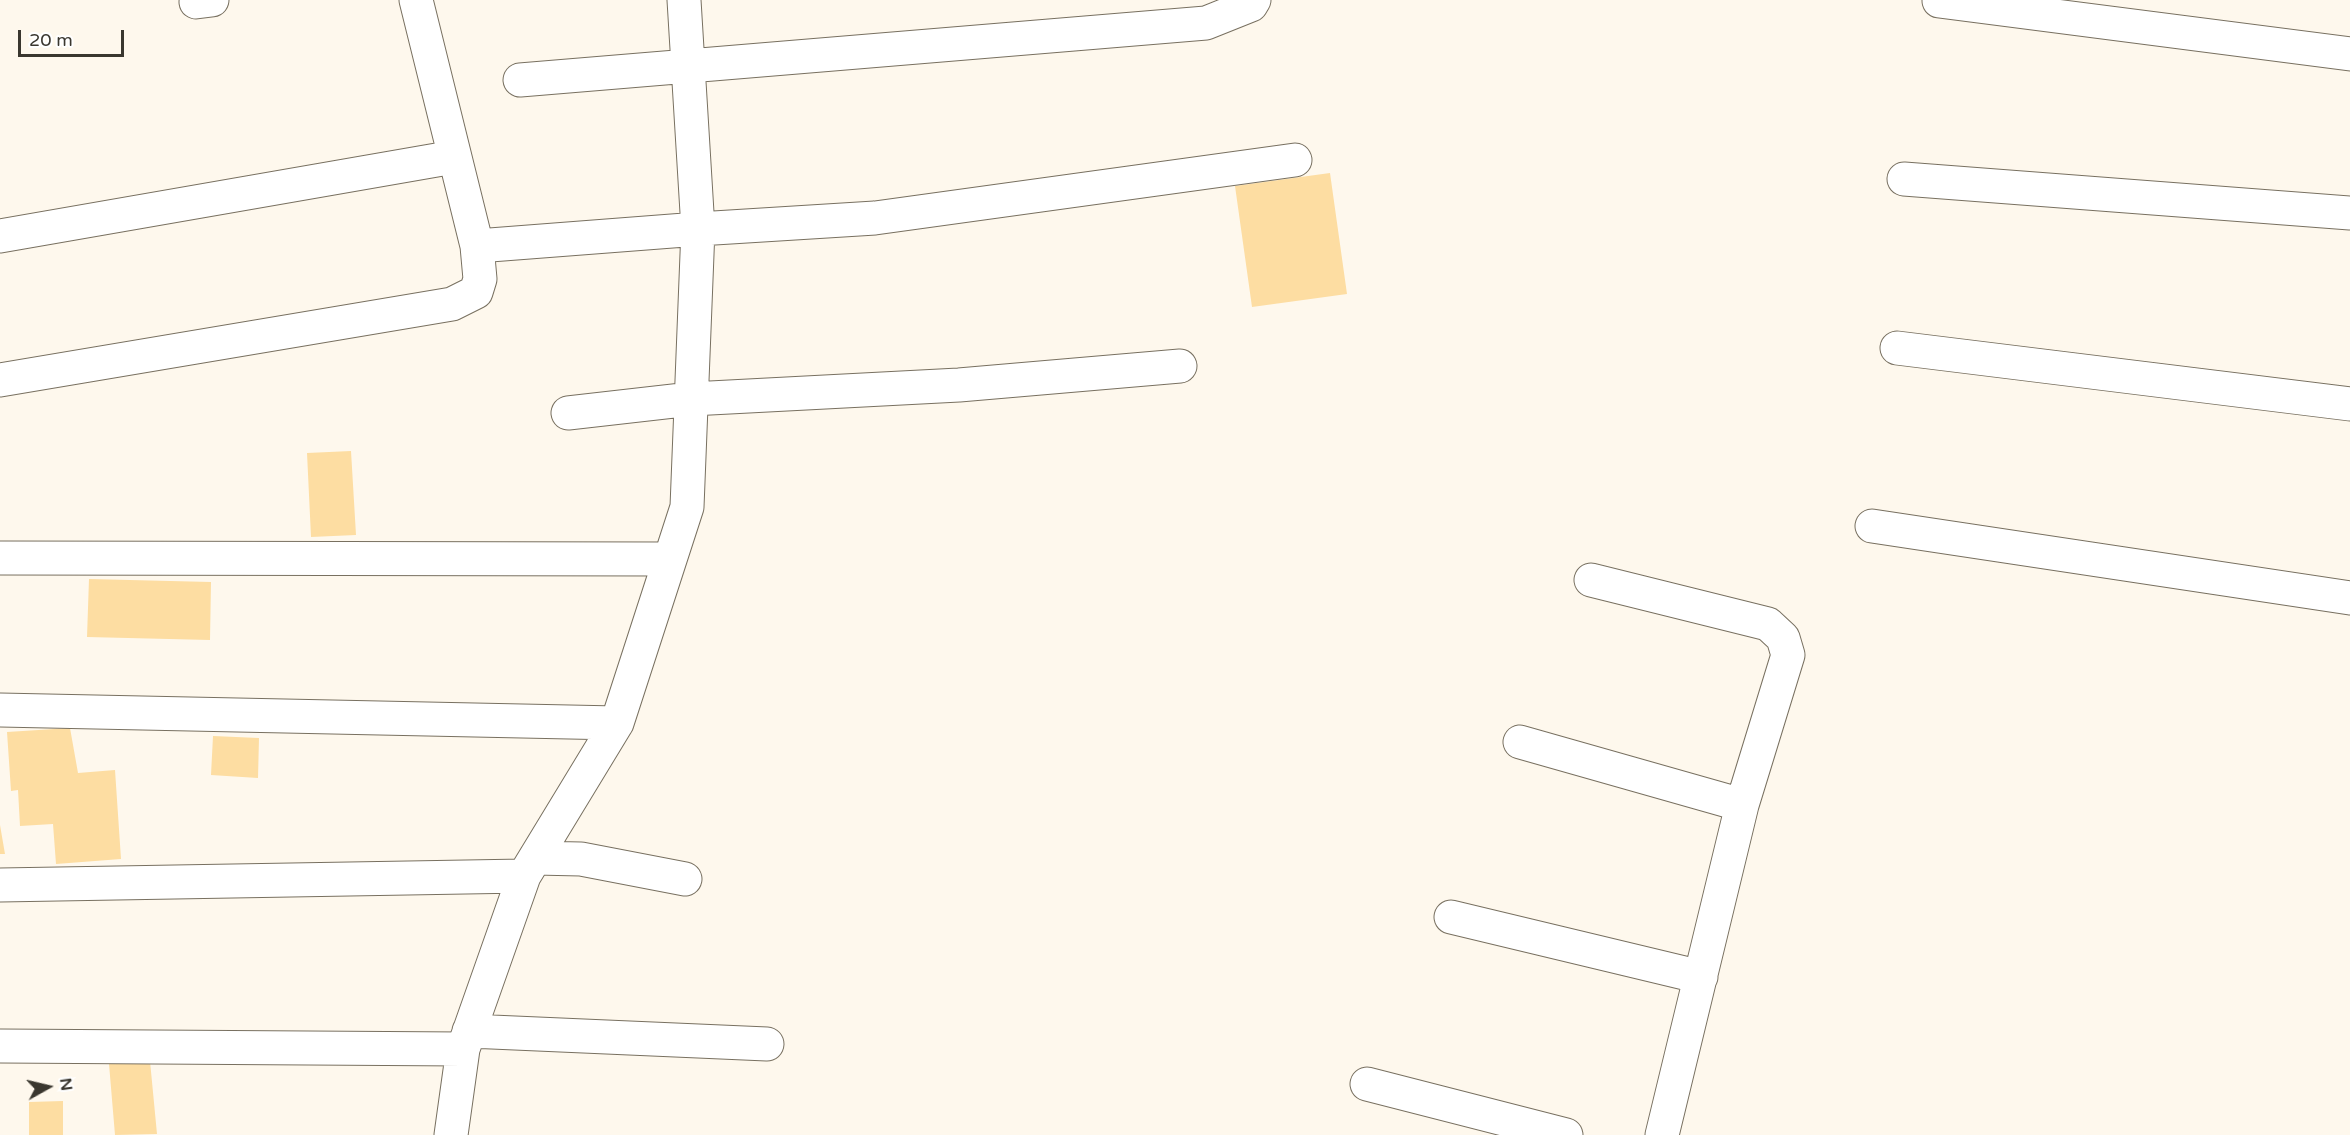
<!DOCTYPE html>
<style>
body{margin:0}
#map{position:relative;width:2350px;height:1135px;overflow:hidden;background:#fef8ed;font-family:"Varela Round",sans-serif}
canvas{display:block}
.north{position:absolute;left:18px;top:1057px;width:60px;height:60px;-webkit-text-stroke:4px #fff;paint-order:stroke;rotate:82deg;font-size:16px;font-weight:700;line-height:24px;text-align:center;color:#3a372f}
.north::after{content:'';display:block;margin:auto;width:21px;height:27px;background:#3a372f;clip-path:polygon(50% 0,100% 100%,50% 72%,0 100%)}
.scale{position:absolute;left:18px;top:30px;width:106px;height:27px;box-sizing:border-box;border:3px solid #3a372f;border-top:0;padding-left:8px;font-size:18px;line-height:21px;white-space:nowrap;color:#3a372f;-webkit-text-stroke:4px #fff;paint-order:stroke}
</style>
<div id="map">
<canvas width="2350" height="1135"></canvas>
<div class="north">N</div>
<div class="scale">20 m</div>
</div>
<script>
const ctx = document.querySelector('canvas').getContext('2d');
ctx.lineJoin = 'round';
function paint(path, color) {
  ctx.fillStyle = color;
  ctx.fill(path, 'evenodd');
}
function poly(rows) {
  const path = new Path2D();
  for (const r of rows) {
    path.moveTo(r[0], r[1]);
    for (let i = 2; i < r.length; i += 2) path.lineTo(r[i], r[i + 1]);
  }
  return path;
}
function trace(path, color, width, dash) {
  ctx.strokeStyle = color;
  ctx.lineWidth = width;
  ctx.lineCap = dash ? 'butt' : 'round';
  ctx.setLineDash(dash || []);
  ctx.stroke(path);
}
paint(poly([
 [1330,173,1347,294,1252,307,1235,186],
 [351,451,356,535,311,537,307,453],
 [89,579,211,582,210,640,87,637],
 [70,728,78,773,115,770,121,859,56,864,53,824,20,826,18,790,11,791,7,732],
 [213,736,259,738,258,778,211,775],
 [0,825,5,854,0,854],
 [150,1061,157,1134,115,1135,109,1064],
 [63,1101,63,1135,29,1135,29,1102]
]), '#fddda2');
const street = poly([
 [1939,1,2350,54],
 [196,2,212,0],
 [520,80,1206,23,1251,5,1254,0],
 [1904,179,2350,213],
 [0,236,454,157],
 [477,246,698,229,875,218,1295,160],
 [1897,348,2350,404],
 [0,380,452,304,476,292,480,279,477,246,416,0],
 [568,413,691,399,959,385,1180,366],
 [1872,526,2350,598],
 [0,558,670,559],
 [1591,580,1768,624,1783,638,1788,655,1742,805,1662,1135],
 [0,710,617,723],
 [1520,742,1742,805],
 [535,858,581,859,685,879],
 [0,885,524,876],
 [1451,917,1701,977],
 [469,1031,767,1044],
 [0,1046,463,1049],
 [1367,1084,1566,1135],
 [451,1135,463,1049,524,876,617,723,687,507,698,229,684,0]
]);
trace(street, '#787060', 35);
trace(street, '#fff', 33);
</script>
